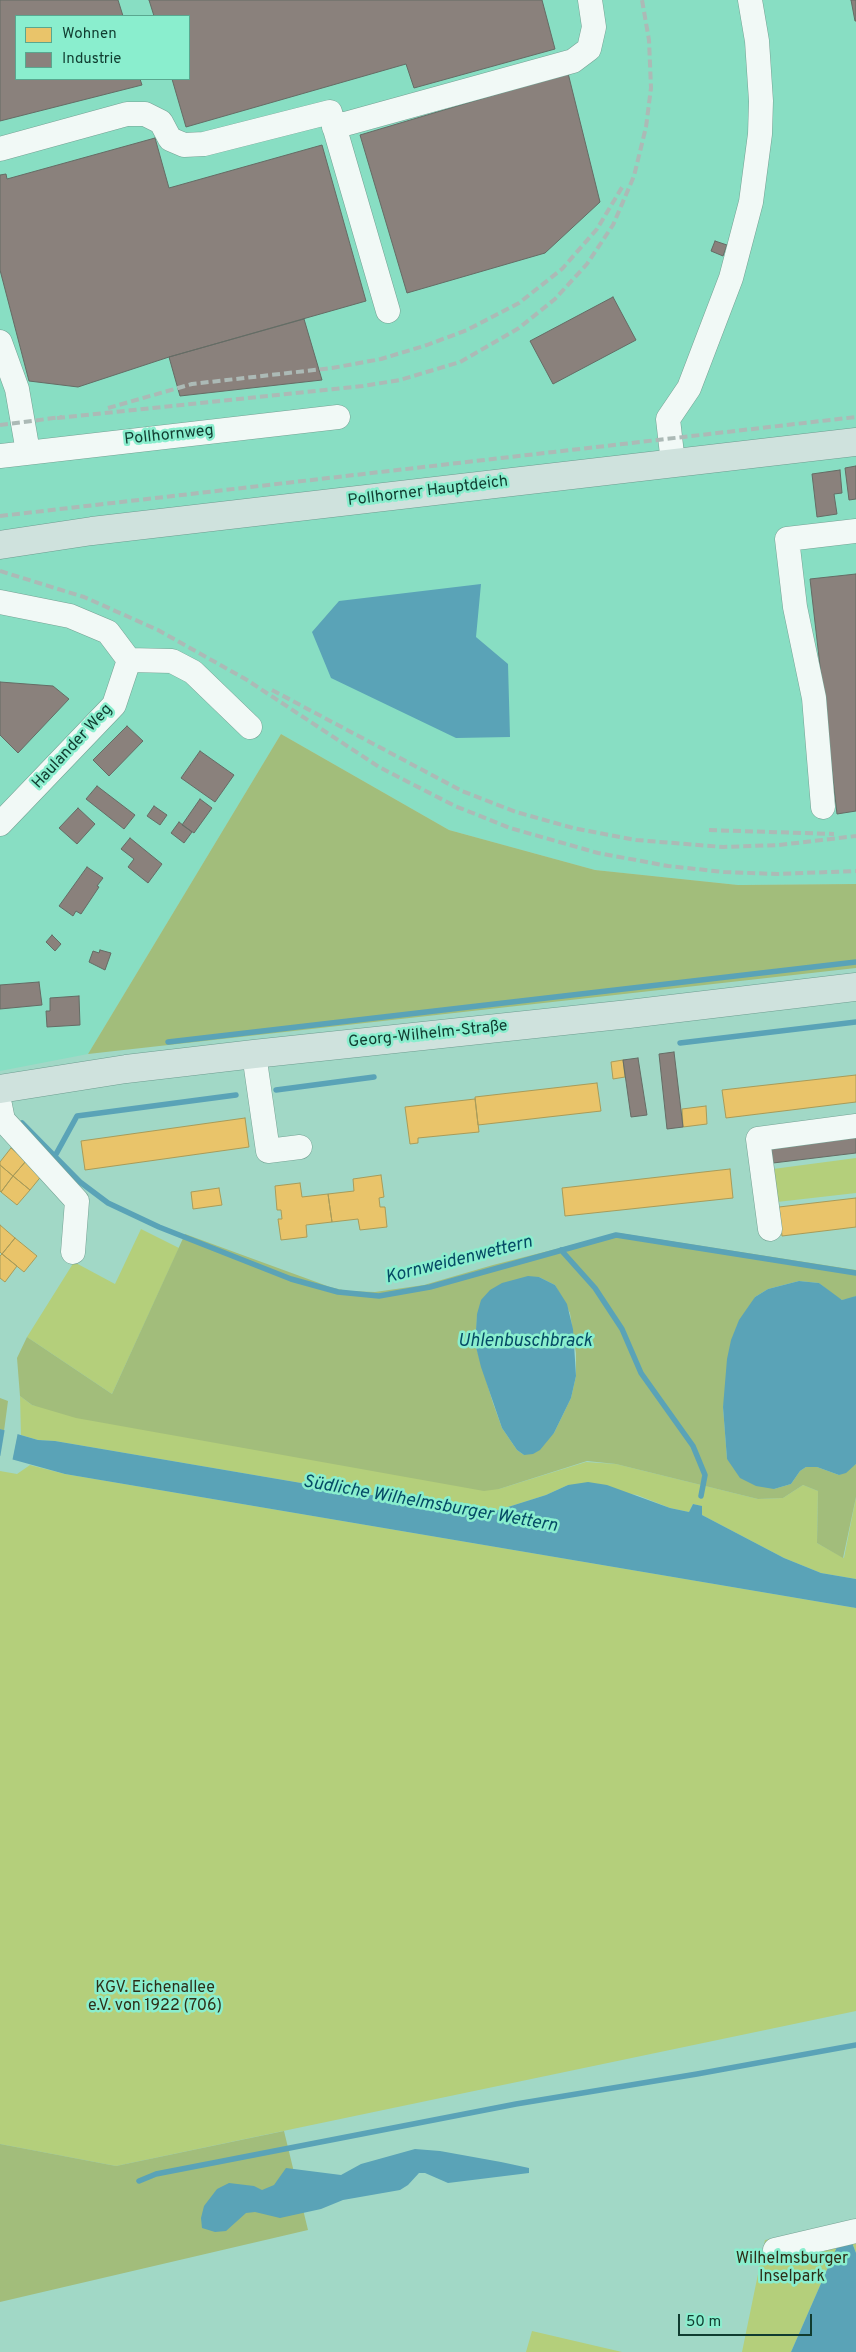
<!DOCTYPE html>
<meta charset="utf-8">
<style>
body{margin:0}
#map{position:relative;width:856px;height:2352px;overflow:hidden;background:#a1d8c6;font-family:Overpass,sans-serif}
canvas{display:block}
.legend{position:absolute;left:15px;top:15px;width:175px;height:65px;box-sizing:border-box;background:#8aeece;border:1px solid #59a78f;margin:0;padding:6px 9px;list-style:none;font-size:15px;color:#103c30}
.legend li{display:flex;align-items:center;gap:10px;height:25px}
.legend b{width:25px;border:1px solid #59a78f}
.scale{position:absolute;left:678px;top:2314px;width:134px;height:22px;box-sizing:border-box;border:2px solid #103c30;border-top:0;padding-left:6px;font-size:15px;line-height:18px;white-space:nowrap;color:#103c30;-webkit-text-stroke:4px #8aeece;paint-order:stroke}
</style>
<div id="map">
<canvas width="856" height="2352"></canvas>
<ul class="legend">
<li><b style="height:14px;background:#e9c46a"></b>Wohnen</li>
<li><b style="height:14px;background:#8a817c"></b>Industrie</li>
</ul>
<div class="scale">50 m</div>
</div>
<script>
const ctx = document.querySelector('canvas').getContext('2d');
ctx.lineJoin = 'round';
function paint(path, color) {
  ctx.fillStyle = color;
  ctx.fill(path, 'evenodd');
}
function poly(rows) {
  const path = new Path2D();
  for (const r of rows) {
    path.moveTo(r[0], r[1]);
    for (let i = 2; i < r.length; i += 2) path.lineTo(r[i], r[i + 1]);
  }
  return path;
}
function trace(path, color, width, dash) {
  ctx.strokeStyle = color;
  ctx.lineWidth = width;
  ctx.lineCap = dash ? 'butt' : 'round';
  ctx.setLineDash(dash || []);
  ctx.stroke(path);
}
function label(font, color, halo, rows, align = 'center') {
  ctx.font = font + ' Overpass,sans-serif';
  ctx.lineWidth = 5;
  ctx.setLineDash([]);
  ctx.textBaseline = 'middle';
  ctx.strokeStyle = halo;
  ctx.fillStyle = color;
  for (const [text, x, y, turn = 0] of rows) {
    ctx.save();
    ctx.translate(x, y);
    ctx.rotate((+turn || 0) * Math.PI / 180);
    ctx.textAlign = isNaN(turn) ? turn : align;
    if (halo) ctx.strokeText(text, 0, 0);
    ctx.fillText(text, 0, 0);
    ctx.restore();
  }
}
paint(poly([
 [0,0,856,0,856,884,738,885,595,870,449,830,281,734,88,1054,0,1071],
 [16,16,189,16,189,79,16,79]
]), '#88dec3');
paint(poly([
 [856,1158,856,1193,777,1202,773,1169],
 [141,1229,179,1248,112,1394,27,1337,74,1262,115,1284],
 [20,1396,32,1405,499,1489,586,1462,616,1464,758,1499,783,1498,803,1485,818,1491,817,1543,844,1558,856,1497,856,1579,821,1573,784,1558,702,1515,701,1506,693,1504,689,1512,670,1508,637,1495,568,1485,546,1495,489,1513,471,1512,55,1441,38,1440,21,1435],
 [30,1465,65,1474,856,1608,856,2011,116,2166,0,2144,0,1471,17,1474],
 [856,2225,856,2253,851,2240,840,2240,791,2352,742,2352,765,2240],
 [532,2331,622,2352,526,2352]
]), '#b4cf7b');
paint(poly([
 [281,734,449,830,595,870,738,885,856,884,856,968,88,1054],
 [619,1233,856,1270,856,1296,850,1299,842,1300,836,1297,819,1283,799,1281,768,1289,755,1297,723,1407,727,1459,774,1489,791,1484,800,1471,806,1467,817,1467,839,1475,856,1464,856,1497,843,1558,817,1543,818,1491,803,1485,783,1498,758,1499,616,1464,587,1461,499,1489,484,1491,76,1418,32,1405,20,1396,17,1358,27,1337,112,1394,185,1234,330,1287,347,1291,375,1292,424,1285,493,1265],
 [539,1277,555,1285,570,1313,576,1353,576,1376,571,1398,554,1433,524,1455,517,1450,502,1428,493,1403,476,1347,477,1314],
 [0,1398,8,1401,4,1431,0,1429],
 [284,2131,308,2230,0,2302,0,2144,116,2166]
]), '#a2bd7b');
paint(poly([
 [481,584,476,637,508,664,510,737,456,738,331,678,312,632,339,601],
 [528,1276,539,1277,555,1285,567,1304,573,1329,576,1376,571,1398,554,1433,540,1450,533,1454,524,1455,517,1450,502,1428,481,1367,476,1347,476,1330,477,1314,481,1300,490,1290,502,1283],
 [799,1281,819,1283,842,1300,856,1296,856,1464,846,1473,839,1475,817,1467,806,1467,800,1471,791,1484,774,1489,756,1486,740,1478,727,1459,723,1407,727,1359,731,1340,739,1320,755,1297,768,1289],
 [0,1429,38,1440,55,1441,471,1512,489,1513,546,1495,568,1485,588,1482,607,1485,670,1508,689,1512,693,1504,702,1506,702,1515,784,1558,821,1573,856,1579,856,1608,65,1474,0,1456],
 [415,2149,440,2151,501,2162,529,2168,529,2173,448,2183,425,2173,419,2173,408,2185,400,2190,343,2200,321,2209,280,2218,255,2212,246,2213,226,2231,215,2232,202,2228,201,2218,204,2206,217,2189,229,2183,254,2186,262,2190,274,2185,286,2168,341,2175,361,2164],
 [840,2240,851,2240,856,2253,856,2352,791,2352]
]), '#5aa3b7');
paint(poly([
 [5,1428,18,1432,12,1462,0,1458]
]), '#a1d8c6');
const homes = poly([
 [623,1060,625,1077,613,1079,611,1062,623,1060],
 [856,1075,856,1102,726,1118,722,1090,856,1075],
 [597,1083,601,1111,478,1125,475,1097,597,1083],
 [475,1099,479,1132,418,1138,418,1143,410,1144,405,1107,475,1099],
 [706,1106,707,1124,683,1127,682,1109,706,1106],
 [245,1118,249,1147,85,1170,81,1141,245,1118],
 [11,1148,26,1161,13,1176,0,1165,0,1162,11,1148],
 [26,1161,43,1174,30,1190,13,1176,26,1161],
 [0,1165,13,1176,1,1192,0,1191,0,1165],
 [730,1169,733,1198,565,1216,562,1188,730,1169],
 [381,1175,384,1197,379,1198,380,1207,385,1207,387,1227,360,1230,358,1219,332,1222,328,1194,354,1191,353,1179,381,1175],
 [13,1176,30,1190,17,1205,1,1192,13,1176],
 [300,1183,302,1197,328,1194,332,1222,306,1225,307,1237,281,1240,278,1219,282,1219,281,1210,277,1210,275,1186,300,1183],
 [219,1188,222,1205,193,1209,191,1192,219,1188],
 [856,1198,856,1227,782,1236,779,1207,856,1198],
 [0,1225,15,1238,2,1254,0,1252,0,1225],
 [15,1238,37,1256,24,1272,2,1254,15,1238],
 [2,1254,17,1266,5,1282,0,1278,0,1256,2,1254]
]);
paint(homes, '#e9c46a');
trace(homes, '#a89b59', 1);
const industry = poly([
 [0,0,118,0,123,16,16,16,16,79,140,79,142,85,0,121,0,0],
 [149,0,542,0,555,49,414,88,406,64,186,127,172,79,189,79,189,16,154,16,149,0],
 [851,0,856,0,856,21,855,21,851,0],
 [568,73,600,202,545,253,407,293,360,135,568,73],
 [155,138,169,188,322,145,366,301,169,357,78,387,29,381,0,270,0,175,6,174,7,179,155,138],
 [715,241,727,245,723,256,711,251,715,241],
 [613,297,636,340,553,384,530,341,613,297],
 [304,319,322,380,180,396,169,357,304,319],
 [856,466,856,499,849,500,845,468,856,466],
 [840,470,842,493,834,494,837,514,817,517,812,474,840,470],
 [856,574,856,811,837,814,810,579,856,574],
 [0,682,53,686,69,699,18,753,0,735,0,682],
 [127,726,143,741,109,776,93,760,127,726],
 [200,751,234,775,215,802,181,778,200,751],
 [97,786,135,815,124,829,86,799,97,786],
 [200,799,212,808,194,833,182,825,200,799],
 [154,806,167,815,160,825,147,816,154,806],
 [78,808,95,824,77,844,59,828,78,808],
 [179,822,192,832,184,843,171,833,179,822],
 [130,838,162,864,148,883,128,867,134,859,121,849,130,838],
 [87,867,103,878,97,886,99,887,81,914,76,911,73,916,59,906,87,867],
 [52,935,61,944,55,951,46,942,52,935],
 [100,950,111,953,105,970,89,962,93,951,99,953,100,950],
 [39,982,42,1005,0,1009,0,985,39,982],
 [79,996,80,1025,47,1027,46,1011,50,1011,50,998,79,996],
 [674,1052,683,1127,667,1129,659,1054,674,1052],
 [638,1058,647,1115,631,1117,623,1060,638,1058],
 [856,1137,856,1153,773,1163,771,1147,856,1137]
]);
paint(industry, '#8a817c');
trace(industry, '#656c65', 1);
trace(poly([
 [168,1042,856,962],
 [680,1043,856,1022],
 [276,1090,374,1077],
 [22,1123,80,1182,108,1203,159,1227,291,1279,338,1292,379,1296,430,1287,616,1235,856,1273],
 [55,1156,77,1116,236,1095],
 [561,1250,595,1288,622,1329,641,1373,693,1446,705,1475,701,1496],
 [139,2181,156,2174,516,2104,697,2074,856,2045]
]), '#5aa3b7', 5.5);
const minor = poly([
 [334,127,573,61,589,49,594,27,590,0],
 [0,149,127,114,145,114,161,122,170,139,184,145,204,144,330,112,388,311],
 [0,342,17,389,28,452],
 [0,456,338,417],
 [673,463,668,419,689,388,731,278,751,202,760,134,761,101,757,41,750,0],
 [0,602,70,616,108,632,129,660],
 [129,660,172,661,193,672,250,727],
 [823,807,814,698,795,607,787,539,856,531],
 [0,824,114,705,129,660],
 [254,1054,268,1151,300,1147],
 [0,1105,3,1120,77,1201,73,1252],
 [770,1229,758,1139,856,1126],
 [775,2250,856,2231]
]);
const major = poly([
 [0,545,92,531,856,442],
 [0,1089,126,1069,254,1054,629,1014,856,987]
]);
trace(minor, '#75a294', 25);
trace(major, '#6d9d90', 29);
trace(minor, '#f1f9f6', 24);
trace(major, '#cfe2dd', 28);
trace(poly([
 [108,408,192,384,332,368,381,359,427,345,467,330,519,303,562,269,597,229,624,184],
 [57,418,363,386,400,380,460,362,519,328,555,299,587,264,613,225,634,176,646,127,651,88,649,40,642,0],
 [0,425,62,417],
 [0,516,856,417],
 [0,571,84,597,158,630,247,680,379,767,455,806,510,828,598,853,668,866,724,872,777,874,856,871],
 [272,690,462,791,516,812,573,828,636,840,723,847,779,845,856,836],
 [709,830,834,834]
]), '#acbab6', 4, [8, 4]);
label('16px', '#103c30', '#8aeece', [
 ["Pollhornweg",169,436,-6],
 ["Pollhorner Hauptdeich",428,492,-7],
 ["Haulander Weg",73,747,-47],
 ["Georg-Wilhelm-Straße",428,1035,-6]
]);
label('16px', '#2e2f18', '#8aeece', [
 ["KGV. Eichenallee",155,1989],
 ["e.V. von 1922 (706)",155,2007],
 ["Wilhelmsburger",792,2260],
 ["Inselpark",792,2278]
]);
label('italic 18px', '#054a65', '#8aeece', [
 ["Kornweidenwettern",459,1261,-14],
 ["Uhlenbuschbrack",525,1342],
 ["Südliche Wilhelmsburger Wettern",430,1505,10]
]);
</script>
